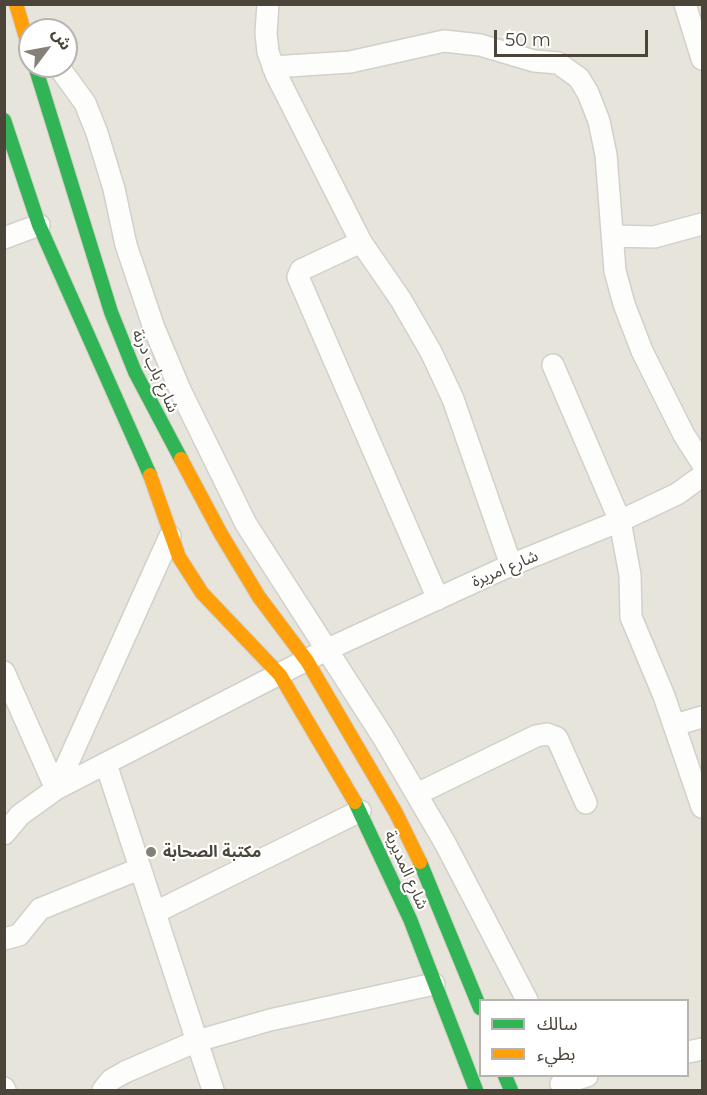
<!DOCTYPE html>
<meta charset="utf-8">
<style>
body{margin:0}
#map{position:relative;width:707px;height:1095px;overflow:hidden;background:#f3f2ed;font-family:Montserrat,"Noto Sans Arabic",sans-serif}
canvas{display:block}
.frame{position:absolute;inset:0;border:6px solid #4a4439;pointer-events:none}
.legend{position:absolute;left:479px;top:999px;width:210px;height:78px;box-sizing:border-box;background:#fff;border:2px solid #b7b4b0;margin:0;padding:8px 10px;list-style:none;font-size:18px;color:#4a4439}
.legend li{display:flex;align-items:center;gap:12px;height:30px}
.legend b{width:30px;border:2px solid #b7b4b0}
.north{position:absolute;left:18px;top:18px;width:60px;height:60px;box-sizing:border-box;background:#fff;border:2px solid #b7b4b0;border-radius:50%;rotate:58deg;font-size:16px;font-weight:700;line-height:24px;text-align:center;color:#4a4439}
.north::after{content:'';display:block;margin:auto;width:21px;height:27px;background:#858178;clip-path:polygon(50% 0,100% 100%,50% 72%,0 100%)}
.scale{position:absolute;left:494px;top:30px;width:154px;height:27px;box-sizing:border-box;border:3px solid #4a4439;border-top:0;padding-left:8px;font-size:18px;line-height:21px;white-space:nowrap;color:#4a4439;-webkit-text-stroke:4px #fff;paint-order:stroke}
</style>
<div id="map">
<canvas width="707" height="1095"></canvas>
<div class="frame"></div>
<ul class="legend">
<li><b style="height:8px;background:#30b455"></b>سالك</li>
<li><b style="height:8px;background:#ff9f0a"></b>بطيء</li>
</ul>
<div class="north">ش</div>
<div class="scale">50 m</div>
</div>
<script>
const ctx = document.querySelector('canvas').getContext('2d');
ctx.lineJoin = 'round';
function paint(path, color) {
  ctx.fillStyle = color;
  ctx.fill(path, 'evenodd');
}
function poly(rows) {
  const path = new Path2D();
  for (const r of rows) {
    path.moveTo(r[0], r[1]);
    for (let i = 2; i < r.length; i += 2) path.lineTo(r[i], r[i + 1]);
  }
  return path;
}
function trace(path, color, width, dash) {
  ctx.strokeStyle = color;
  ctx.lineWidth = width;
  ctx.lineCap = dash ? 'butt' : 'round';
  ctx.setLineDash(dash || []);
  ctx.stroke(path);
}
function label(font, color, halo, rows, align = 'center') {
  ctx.font = font + ' Montserrat,"Noto Sans Arabic",sans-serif';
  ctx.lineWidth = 4.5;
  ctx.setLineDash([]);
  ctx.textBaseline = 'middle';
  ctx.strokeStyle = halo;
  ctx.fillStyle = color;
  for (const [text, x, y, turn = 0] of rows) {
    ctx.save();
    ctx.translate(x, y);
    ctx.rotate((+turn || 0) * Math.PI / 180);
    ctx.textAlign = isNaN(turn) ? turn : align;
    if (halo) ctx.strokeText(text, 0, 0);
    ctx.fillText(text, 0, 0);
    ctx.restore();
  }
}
paint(poly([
 [5,5,702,5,702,1090,5,1090],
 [30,30,66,30,66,66,30,66],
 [480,1000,688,1000,688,1076,480,1076]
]), '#e7e4db');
const street = poly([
 [268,4,266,33,268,52,276,74,361,242,401,300,431,352,453,399,511,565],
 [685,4,702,59],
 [58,66,85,103,97,133,114,189,126,245,154,328,181,392,246,524,383,737,445,843,527,1000],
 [273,67,350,62,444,41,480,45,534,61,558,63,579,78,588,93,599,121,606,155,615,271,624,304,642,351,684,435,702,463],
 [612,236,654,237,702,224],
 [4,238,39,225],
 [361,242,301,270,298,277,438,599],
 [553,365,620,521,630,575,631,617,664,696,702,807],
 [4,672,56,789],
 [675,725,702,717],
 [106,764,213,1090],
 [56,789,170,536],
 [417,794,536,736,547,734,557,738,586,803],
 [4,834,20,815,56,789,326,650,511,565,620,521,677,494,702,476],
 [156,912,360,811],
 [4,939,19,935,40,909,139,869],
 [688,1052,702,1049],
 [561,1084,587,1076],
 [4,1088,5,1090],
 [103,1090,111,1080,125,1072,197,1041,270,1020,434,984]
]);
const fast = poly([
 [35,66,111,312,135,372,181,459],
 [4,120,39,225,150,475],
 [355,802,410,919,476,1090],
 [420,862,480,1008],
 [505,1076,511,1090]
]);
const slow = poly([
 [16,4,30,51],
 [181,459,221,534,259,597,307,661,396,813,420,862],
 [150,475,179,557,202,593,280,675,355,802]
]);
trace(street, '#d1d0cb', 24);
trace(fast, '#d2cfc4', 16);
trace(slow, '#d2cfc4', 16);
trace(street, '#fdfdfc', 21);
trace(fast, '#30b455', 14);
trace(slow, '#ff9f0a', 14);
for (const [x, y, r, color] of [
 [151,852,6,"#858178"]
]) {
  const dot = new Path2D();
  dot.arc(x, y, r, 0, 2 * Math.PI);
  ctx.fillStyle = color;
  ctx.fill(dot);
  trace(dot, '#fff', 2);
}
label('16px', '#4a4439', '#fff', [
 ["شارع باب درنة",155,371,65],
 ["شارع امريرة",505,569,-23],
 ["شارع المديرية",406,870,66]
]);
label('bold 16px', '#4a4439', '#fff', [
 ["مكتبة الصحابة",163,852]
], 'left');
</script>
